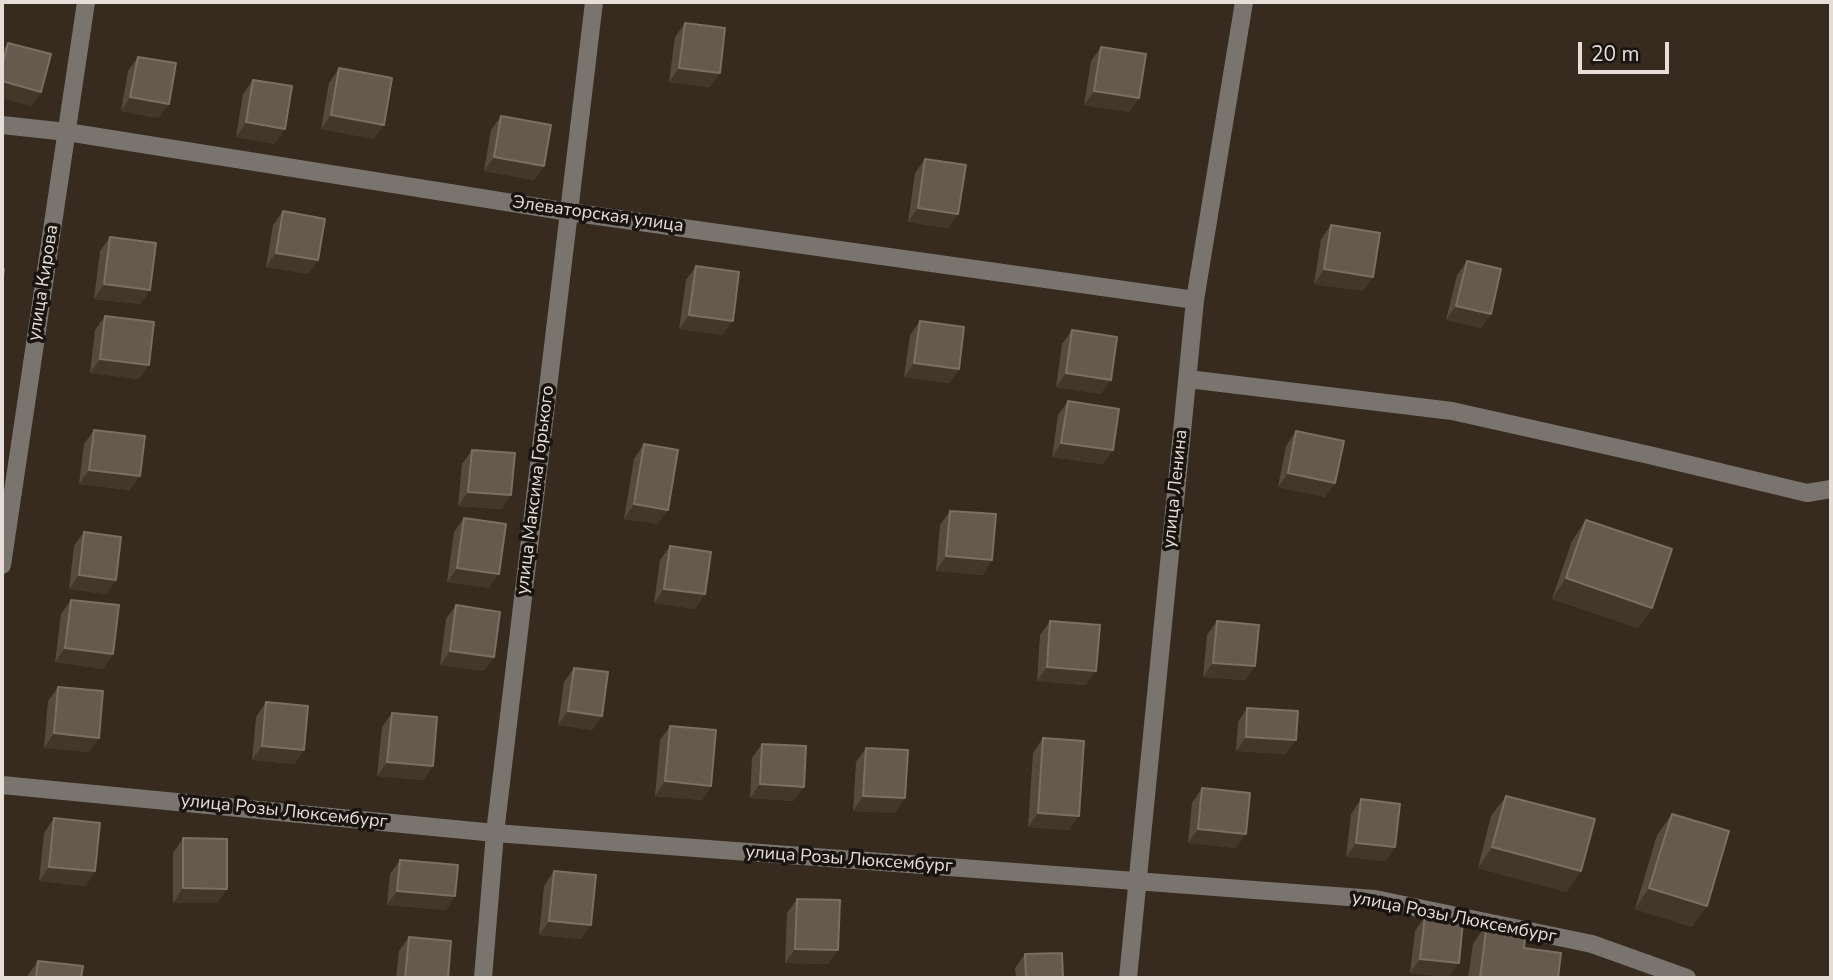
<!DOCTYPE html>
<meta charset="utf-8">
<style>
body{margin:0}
#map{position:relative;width:1833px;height:980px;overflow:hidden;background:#362b1e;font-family:"Nunito Sans",sans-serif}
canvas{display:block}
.frame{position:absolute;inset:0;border:4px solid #e6ded6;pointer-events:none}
.scale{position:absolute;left:1578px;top:42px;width:91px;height:32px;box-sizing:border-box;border:4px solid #e6ded6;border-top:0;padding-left:9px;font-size:21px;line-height:24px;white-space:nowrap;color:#e6ded6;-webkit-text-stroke:5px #19140f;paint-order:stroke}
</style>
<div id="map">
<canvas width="1833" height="980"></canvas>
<div class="frame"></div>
<div class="scale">20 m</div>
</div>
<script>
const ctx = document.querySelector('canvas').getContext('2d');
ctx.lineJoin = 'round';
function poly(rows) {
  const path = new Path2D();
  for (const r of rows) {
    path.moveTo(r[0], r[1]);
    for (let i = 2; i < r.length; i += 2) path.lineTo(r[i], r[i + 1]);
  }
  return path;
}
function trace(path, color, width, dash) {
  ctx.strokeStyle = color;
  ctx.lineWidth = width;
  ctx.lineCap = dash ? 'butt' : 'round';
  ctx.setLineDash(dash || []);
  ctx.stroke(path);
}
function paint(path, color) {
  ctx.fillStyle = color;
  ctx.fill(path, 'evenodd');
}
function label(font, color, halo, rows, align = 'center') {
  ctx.font = font + ' "Nunito Sans",sans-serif';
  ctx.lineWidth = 7;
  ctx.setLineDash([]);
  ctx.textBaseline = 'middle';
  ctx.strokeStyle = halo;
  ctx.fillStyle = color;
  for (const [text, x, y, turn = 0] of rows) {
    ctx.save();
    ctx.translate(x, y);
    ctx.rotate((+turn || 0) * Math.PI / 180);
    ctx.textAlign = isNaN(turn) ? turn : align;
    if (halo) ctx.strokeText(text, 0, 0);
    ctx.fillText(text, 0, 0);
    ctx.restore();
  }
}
trace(poly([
 [2,125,67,132,569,212,1195,300],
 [1188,379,1452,411,1649,455,1807,493,1831,489],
 [2,565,86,2],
 [2,785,495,833,1375,899,1592,944,1687,978],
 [483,978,495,833,594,2],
 [1128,978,1195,300,1244,2]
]), '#7a746e', 18);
paint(poly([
 [685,23,710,87,669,82,675,37],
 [8,43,41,92,31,106,2,98,2,52],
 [1101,47,1139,98,1129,112,1084,105,1091,61],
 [138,57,159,118,121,111,128,71],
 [339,68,374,139,321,129,329,83],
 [253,80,275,144,236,137,243,94],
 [501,116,544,166,534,180,484,171,491,130],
 [925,159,958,214,948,228,908,222,915,173],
 [283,211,318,260,308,274,266,267,273,225],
 [1331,225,1363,291,1314,284,1321,239],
 [110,237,150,290,140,304,94,299,100,251],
 [1467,261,1491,314,1481,328,1446,320,1457,275],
 [696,266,723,335,679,329,686,280],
 [105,316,139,379,90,373,95,330],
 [920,321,959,369,949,383,904,377,910,335],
 [1072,330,1101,394,1056,387,1062,344],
 [1068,401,1113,450,1103,464,1052,457,1058,415],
 [94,430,130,490,79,484,84,444],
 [1296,431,1335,483,1325,497,1278,487,1286,446],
 [644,444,658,524,624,519,634,459],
 [472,450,501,509,458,506,462,464],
 [950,511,992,560,983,575,936,571,940,525],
 [464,518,489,588,447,582,454,532],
 [1586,520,1652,608,1638,628,1552,599,1572,541],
 [84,532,116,580,106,594,69,589,74,546],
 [670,546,705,594,695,609,654,603,660,560],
 [71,600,113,654,103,669,55,662,61,614],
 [456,605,494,657,484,671,440,665,446,619],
 [1050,621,1086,685,1037,681,1040,635],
 [1217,621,1255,666,1245,680,1203,677,1207,635],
 [574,668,602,716,592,730,558,725,564,682],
 [58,687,89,752,44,748,48,701],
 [266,702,304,750,294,764,252,760,256,717],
 [1247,708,1286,754,1236,751,1238,722],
 [392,713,433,766,423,780,377,776,382,727],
 [670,726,711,786,702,800,655,796,660,740],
 [1043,738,1069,830,1028,827,1033,753],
 [762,744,794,801,750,798,752,758],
 [866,748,895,813,853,811,856,762],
 [1202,788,1236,848,1188,843,1192,803],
 [1506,796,1567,892,1478,868,1491,816],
 [1361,799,1386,861,1346,857,1351,814],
 [1672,814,1692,927,1635,909,1657,835],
 [54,818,86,886,39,881,44,833],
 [183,838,227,889,217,903,173,903,173,853],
 [400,860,455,896,446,910,387,905,390,874],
 [554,871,581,939,539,935,544,886],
 [797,899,828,964,785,963,787,913],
 [1425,916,1449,977,1410,973,1415,931],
 [1487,923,1524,948,1558,978,1468,978,1473,944],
 [409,937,448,978,396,978,399,951],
 [1025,954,1063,978,1016,978,1015,968],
 [38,961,81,978,28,978,28,975]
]), '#564a3d');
paint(poly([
 [679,68,720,73,710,87,669,82],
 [2,81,41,92,31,106,2,98],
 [1094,91,1139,98,1129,112,1084,105],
 [130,97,169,104,159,118,121,111],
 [331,115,384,125,374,139,321,129],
 [246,122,285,129,275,144,236,137],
 [494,157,544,166,534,180,484,171],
 [918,208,958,214,948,228,908,222],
 [276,253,318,260,308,274,266,267],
 [1324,269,1373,277,1363,291,1314,284],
 [104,284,150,290,140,304,94,299],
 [1456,306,1491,314,1481,328,1446,320],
 [689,315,733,321,723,335,679,329],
 [100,359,149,365,139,379,90,373],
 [914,363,959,369,949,383,904,377],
 [1066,373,1111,380,1101,394,1056,387],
 [1061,443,1113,450,1103,464,1052,457],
 [89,470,140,476,130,490,79,484],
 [1288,473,1335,483,1325,497,1278,487],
 [468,492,511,495,501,509,458,506],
 [634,504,668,510,658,524,624,519],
 [946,556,992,560,983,575,936,571],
 [457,568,499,574,489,588,447,582],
 [79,575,116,580,106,594,69,589],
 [1566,578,1652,608,1638,628,1552,599],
 [664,589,705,594,695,609,654,603],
 [65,648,113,654,103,669,55,662],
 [450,651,494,657,484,671,440,665],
 [1213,663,1255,666,1245,680,1203,677],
 [1047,667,1096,671,1086,685,1037,681],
 [568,711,602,716,592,730,558,725],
 [54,733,99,738,89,752,44,748],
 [1246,737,1296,740,1286,754,1236,751],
 [262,746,304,750,294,764,252,760],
 [387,762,433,766,423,780,377,776],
 [665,781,711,786,702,800,655,796],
 [760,784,804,787,794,801,750,798],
 [863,796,905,798,895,813,853,811],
 [1038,813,1079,816,1069,830,1028,827],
 [1198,829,1246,834,1236,848,1188,843],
 [1356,843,1395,847,1386,861,1346,857],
 [1492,847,1581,871,1567,892,1478,868],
 [49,867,95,871,86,886,39,881],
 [183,888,227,889,217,903,173,903],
 [1649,888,1707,906,1692,927,1635,909],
 [397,891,455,896,446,910,387,905],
 [549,921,591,925,581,939,539,935],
 [795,949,838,950,828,964,785,963],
 [1420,959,1459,963,1449,977,1410,973]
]), '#433729');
const building = poly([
 [685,23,725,28,720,73,679,68,685,23],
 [8,43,51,54,41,92,2,81,2,67,8,43],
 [1101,47,1146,54,1139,98,1094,91,1101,47],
 [138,57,176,63,169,104,130,97,138,57],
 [339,68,392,78,384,125,331,115,339,68],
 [253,80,292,86,285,129,246,122,253,80],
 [501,116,551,125,544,166,494,157,501,116],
 [925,159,966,165,958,214,918,208,925,159],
 [283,211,325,219,318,260,276,253,283,211],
 [1331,225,1380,233,1373,277,1324,269,1331,225],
 [110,237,156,243,150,290,104,284,110,237],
 [1467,261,1501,269,1491,314,1456,306,1467,261],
 [696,266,739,272,733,321,689,315,696,266],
 [2,268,4,269,2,286,2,268],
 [105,316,154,322,149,365,100,359,105,316],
 [920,321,964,327,959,369,914,363,920,321],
 [1072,330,1117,337,1111,380,1066,373,1072,330],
 [1068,401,1119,409,1113,450,1061,443,1068,401],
 [94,430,145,436,140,476,89,470,94,430],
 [1296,431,1344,441,1335,483,1288,473,1296,431],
 [644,444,678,450,668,510,634,504,644,444],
 [472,450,515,453,511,495,468,492,472,450],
 [950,511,996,514,992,560,946,556,950,511],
 [464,518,506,524,499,574,457,568,464,518],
 [1586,520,1672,549,1652,608,1566,578,1586,520],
 [84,532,121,537,116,580,79,575,84,532],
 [670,546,711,552,705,594,664,589,670,546],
 [71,600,119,605,113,654,65,648,71,600],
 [456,605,500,612,494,657,450,651,456,605],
 [1050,621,1100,625,1096,671,1047,667,1050,621],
 [1217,621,1259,625,1255,666,1213,663,1217,621],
 [574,668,608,672,602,716,568,711,574,668],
 [58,687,103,691,99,738,54,733,58,687],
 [266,702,308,706,304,750,262,746,266,702],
 [1247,708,1298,711,1296,740,1246,737,1247,708],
 [392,713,437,717,433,766,387,762,392,713],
 [670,726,716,730,711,786,665,781,670,726],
 [1043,738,1084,741,1079,816,1038,813,1043,738],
 [762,744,806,746,804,787,760,784,762,744],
 [866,748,908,750,905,798,863,796,866,748],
 [1202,788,1250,793,1246,834,1198,829,1202,788],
 [1506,796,1595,819,1581,871,1492,847,1506,796],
 [1361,799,1400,804,1395,847,1356,843,1361,799],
 [1672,814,1729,831,1707,906,1649,888,1672,814],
 [54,818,100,823,95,871,49,867,54,818],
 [183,838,227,839,227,889,183,888,183,838],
 [400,860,458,865,455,896,397,891,400,860],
 [554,871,596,875,591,925,549,921,554,871],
 [797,899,840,900,838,950,795,949,797,899],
 [1425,916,1463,921,1459,963,1420,959,1425,916],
 [1487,923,1526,928,1524,948,1561,953,1558,978,1480,978,1487,923],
 [409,937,451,941,448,978,405,978,409,937],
 [1062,953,1063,978,1026,978,1025,954,1062,953],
 [38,961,83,966,81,978,36,978,38,961]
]);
paint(building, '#655a4d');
trace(building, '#7a6f62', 2);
label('18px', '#e6ded6', '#19140f', [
 ["Элеваторская улица",598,215,8],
 ["улица Кирова",44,283,-81],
 ["улица Ленина",1176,489,-84],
 ["улица Максима Горького",536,490,-83],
 ["улица Розы Люксембург",284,812,6],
 ["улица Розы Люксембург",849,860,4],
 ["улица Розы Люксембург",1454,918,11]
]);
</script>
